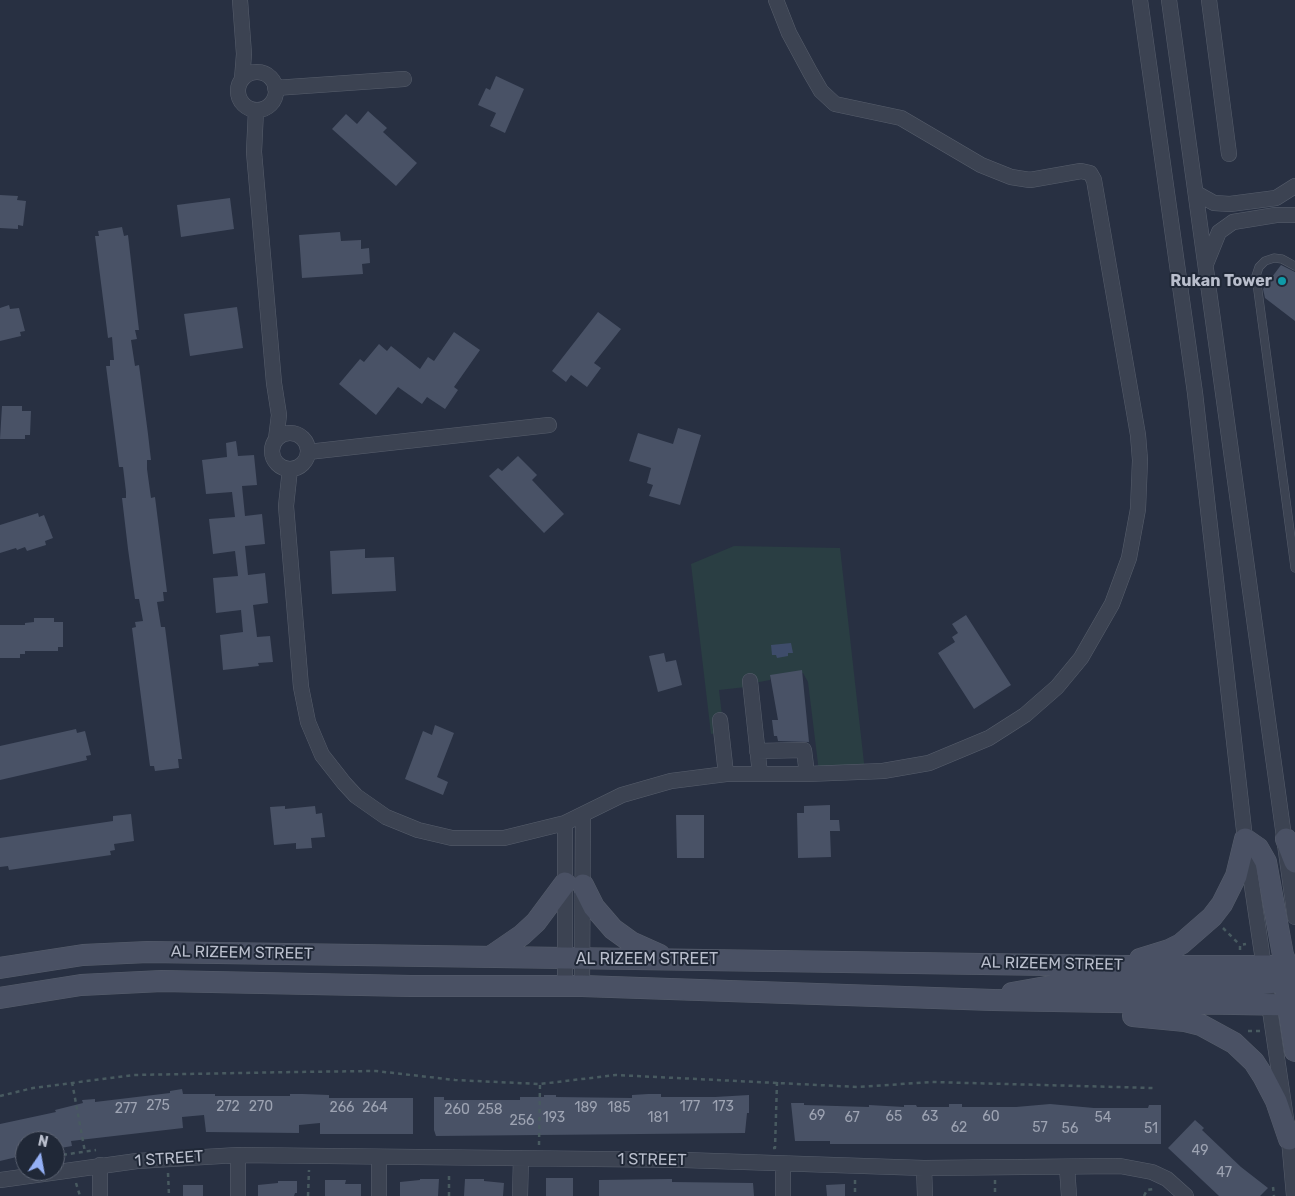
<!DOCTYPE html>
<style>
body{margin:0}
#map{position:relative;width:1295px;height:1196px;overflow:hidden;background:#283042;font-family:Rubik,sans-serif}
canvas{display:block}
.north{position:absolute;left:15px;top:1131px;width:50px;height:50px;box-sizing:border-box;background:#202837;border:1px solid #5d6473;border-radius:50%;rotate:12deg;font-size:14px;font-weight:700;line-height:20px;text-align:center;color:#b9becc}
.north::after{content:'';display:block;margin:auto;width:18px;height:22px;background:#94b0f5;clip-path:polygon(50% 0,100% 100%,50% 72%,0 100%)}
</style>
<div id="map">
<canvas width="1295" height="1196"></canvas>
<div class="north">N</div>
</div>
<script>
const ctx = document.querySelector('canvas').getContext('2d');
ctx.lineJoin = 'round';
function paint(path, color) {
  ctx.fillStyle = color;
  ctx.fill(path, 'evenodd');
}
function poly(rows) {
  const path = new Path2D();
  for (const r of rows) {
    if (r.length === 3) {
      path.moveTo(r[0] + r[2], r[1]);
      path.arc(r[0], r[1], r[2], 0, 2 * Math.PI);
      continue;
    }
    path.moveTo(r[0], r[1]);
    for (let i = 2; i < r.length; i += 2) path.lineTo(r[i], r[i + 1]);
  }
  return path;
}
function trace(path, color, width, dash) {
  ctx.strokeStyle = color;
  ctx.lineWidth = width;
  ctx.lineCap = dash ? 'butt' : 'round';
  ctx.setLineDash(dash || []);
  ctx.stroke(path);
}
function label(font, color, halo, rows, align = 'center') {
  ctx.font = font + ' Rubik,sans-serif';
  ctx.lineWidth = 4;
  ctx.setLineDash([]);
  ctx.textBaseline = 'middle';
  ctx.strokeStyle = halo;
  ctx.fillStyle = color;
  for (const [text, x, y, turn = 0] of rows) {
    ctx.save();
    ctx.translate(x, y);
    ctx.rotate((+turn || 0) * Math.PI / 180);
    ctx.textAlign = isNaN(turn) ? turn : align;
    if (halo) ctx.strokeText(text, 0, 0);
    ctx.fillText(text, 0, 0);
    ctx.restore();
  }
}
paint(poly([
 [734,546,840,548,865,772,819,772,808,682,803,673,770,677,770,680,754,683,746,687,719,690,724,732,711,734,691,564]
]), '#2a3e43');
paint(poly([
 [791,643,793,653,788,653,788,656,777,658,776,655,772,655,771,645]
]), '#3e4c6a');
paint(poly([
 [496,76,524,89,505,133,490,126,496,113,478,105,486,88,490,90],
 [368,111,387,128,383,132,417,163,396,186,332,129,346,114,357,124],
 [0,195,18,196,17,200,26,201,23,226,18,225,18,229,0,228],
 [230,198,234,229,181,237,177,205],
 [122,227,124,236,128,235,139,330,135,330,137,339,131,340,135,366,139,365,148,434,151,460,147,460,147,469,151,498,155,497,167,592,163,592,164,601,157,602,161,627,165,627,182,759,178,759,179,768,155,771,154,766,150,766,132,628,136,627,135,622,143,621,139,599,135,599,128,549,122,498,126,498,126,492,123,467,119,467,106,366,110,366,110,360,114,360,112,337,108,338,95,236,99,236,98,231],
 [340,232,341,241,361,240,361,249,369,248,370,263,362,264,363,274,302,278,299,235],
 [1281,265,1295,272,1295,321,1265,298,1263,289],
 [9,305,10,309,19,308,25,331,20,332,21,336,0,341,0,308],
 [237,307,243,348,190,356,184,314],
 [598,312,621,329,594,363,601,368,587,387,571,375,566,382,552,371],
 [454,332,480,350,454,387,458,390,445,409,427,397,422,404,398,387,376,415,339,384,360,359,364,362,379,344,387,351,391,346,420,369,428,357,434,361],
 [2,406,22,406,22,411,31,411,30,435,25,435,25,439,0,439],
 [678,428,701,435,680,505,649,496,653,485,647,483,651,468,629,461,638,433,673,444],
 [236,441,238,456,254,455,257,485,242,486,245,516,262,514,265,544,245,546,248,575,265,573,268,603,253,605,257,637,270,636,273,662,258,663,259,666,223,670,220,635,243,632,241,610,216,613,213,578,238,576,235,551,213,554,209,519,235,517,232,492,206,494,202,460,227,457,226,443],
 [518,456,537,475,532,480,564,514,544,533,489,476,498,468,502,471],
 [38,513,39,517,44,515,53,538,45,541,46,545,27,551,25,547,17,550,16,548,0,553,0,525],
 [365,549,365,558,394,557,396,591,332,594,330,551],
 [966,615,1011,685,974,709,938,653,955,642,952,637,958,633,952,624],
 [34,618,54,618,54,622,63,622,63,647,58,647,58,651,25,651,25,654,20,654,20,658,0,658,0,625,25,625,25,623,34,622],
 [664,653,666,662,676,660,682,685,658,692,649,656],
 [802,670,809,742,778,741,777,736,774,736,772,720,778,720,770,675],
 [435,725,454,733,437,777,448,782,443,795,405,779,423,731,432,735],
 [76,729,77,733,85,731,91,755,86,756,87,760,0,780,0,746],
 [830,805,830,820,839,820,840,831,830,831,831,857,798,858,797,813,804,813,804,806],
 [285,806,285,809,315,806,316,814,322,813,325,837,311,838,312,848,296,849,296,843,274,845,270,807],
 [131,814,134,841,114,844,115,850,110,851,111,855,9,870,8,866,0,867,0,838,113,821,113,816],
 [676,815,704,815,704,858,677,858],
 [182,1089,183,1094,215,1094,215,1096,290,1096,290,1094,303,1094,329,1095,329,1098,413,1098,413,1134,320,1134,320,1123,299,1125,299,1133,206,1132,204,1115,182,1117,183,1128,71,1141,72,1146,55,1149,55,1141,25,1141,25,1155,0,1161,0,1124,56,1112,55,1110,83,1103,82,1100,95,1099,95,1102,170,1093,170,1091],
 [648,1094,661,1094,661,1097,715,1097,749,1095,749,1113,747,1113,745,1133,436,1136,434,1130,434,1097,444,1097,444,1100,520,1100,520,1097,544,1097,544,1095,556,1095,556,1097,632,1098,632,1095],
 [791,1103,804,1103,804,1105,869,1107,869,1105,904,1107,904,1105,916,1105,917,1107,949,1107,949,1104,962,1104,962,1107,1016,1107,1050,1104,1094,1108,1148,1108,1149,1105,1161,1105,1161,1144,830,1144,830,1141,795,1141],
 [1195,1120,1204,1128,1202,1130,1241,1167,1268,1188,1260,1196,1219,1196,1168,1148],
 [546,1178,573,1178,573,1196,546,1196],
 [420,1179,439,1179,438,1196,400,1196,400,1182,420,1180],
 [465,1179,484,1179,484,1181,504,1183,503,1196,464,1196],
 [672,1179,672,1182,753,1183,754,1196,599,1196,599,1180],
 [325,1180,346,1180,345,1184,361,1184,361,1196,325,1196],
 [278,1181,297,1181,297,1193,295,1193,294,1196,258,1196,258,1185,278,1183],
 [845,1184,845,1196,827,1196,826,1185],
 [183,1185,203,1185,203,1196,183,1196]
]), '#495266');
const lane = poly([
 [1295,266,1282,259,1274,258,1265,261,1259,267,1256,276,1295,568]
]);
const street = poly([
 [240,0,244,54,242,79],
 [1140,0,1195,393,1245,839,1265,974],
 [1169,0,1295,917],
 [1209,0,1229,154],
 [257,91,19],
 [275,88,404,79],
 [256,110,254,152,274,383,279,415,276,439],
 [1196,193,1214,203,1230,204,1276,198,1295,186],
 [1206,264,1219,232,1233,222,1276,215,1295,215],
 [290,451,18],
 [308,452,549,425],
 [290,469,286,506,301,687,308,722,322,755,344,783,356,796,386,817,418,830,452,838,504,838,565,823,622,795,671,781,726,774,807,774,883,771,929,763,989,738,1025,715,1057,687,1081,658,1112,604,1129,558,1138,509,1140,460,1138,435,1094,180,1090,173,1081,171,1030,180,1011,177,981,165,901,118,835,104,821,91,810,72,789,33,776,0],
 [750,681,760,774],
 [720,720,726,774],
 [757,751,804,750,807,774],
 [565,823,565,986],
 [582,986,583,815],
 [1268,997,1289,1139,1294,1196],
 [1067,1167,1069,1196],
 [924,1168,925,1196],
 [0,1180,137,1161,238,1155,684,1160,924,1168,1120,1166,1152,1172,1167,1179,1186,1196],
 [100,1196,100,1165],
 [238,1196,238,1155],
 [379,1196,379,1158],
 [520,1196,521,1158],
 [783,1196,783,1164]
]);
const secondary = poly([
 [1286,839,1295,862],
 [583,885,594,907,613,929,631,942,660,955],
 [490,957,522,935,536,922,565,883],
 [1140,959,1169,950,1181,944,1212,917,1222,904,1236,876,1245,839,1258,848,1266,862,1283,955,1295,984],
 [0,968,83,955,148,952,1121,966,1295,966],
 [1286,992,1295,1051],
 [1012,993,1057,985,1242,986,1275,982,1295,970],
 [0,998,81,985,162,981,411,986,582,986,993,1000,1295,1005],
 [1133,1016,1185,1021,1201,1025,1234,1043,1254,1062,1263,1076,1276,1101,1289,1139]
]);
trace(lane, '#575e6c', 9);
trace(street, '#575e6c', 16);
trace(secondary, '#575e6c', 22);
trace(poly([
 [1223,928,1240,945],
 [1240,950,1240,945,1246,944],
 [1248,1031,1260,1031],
 [72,1082,85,1152],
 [0,1096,33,1088,134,1075,293,1072,376,1071,455,1080,540,1084,616,1075,858,1087,932,1082,1153,1088],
 [539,1145,540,1084],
 [773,1148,775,1148,777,1082],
 [55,1156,96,1150],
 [168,1173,169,1196],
 [855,1180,855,1196],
 [995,1180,995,1196],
 [76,1183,80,1196],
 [1273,1187,1274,1196],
 [308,1196,309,1170],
 [449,1196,449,1172],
 [1144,1196,1147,1190,1154,1189]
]), '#485a60', 2.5, [4, 4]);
trace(lane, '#3c4352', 8);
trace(street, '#3c4352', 15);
trace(secondary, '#4a5164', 21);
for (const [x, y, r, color] of [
 [1282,281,5,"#0f9aa8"]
]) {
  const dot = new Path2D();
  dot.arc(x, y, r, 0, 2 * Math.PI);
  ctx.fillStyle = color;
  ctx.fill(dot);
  trace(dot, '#202837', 2);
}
label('14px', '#9da3b2', null, [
 ["275",158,1106],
 ["272",228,1107],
 ["270",261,1107],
 ["177",690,1107],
 ["173",723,1107],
 ["266",342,1108],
 ["264",375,1108],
 ["189",586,1108],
 ["185",619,1108],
 ["277",126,1109],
 ["260",457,1110],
 ["258",490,1110],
 ["69",817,1116],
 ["65",894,1117],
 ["63",930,1117],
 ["60",991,1117],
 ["193",554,1118],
 ["181",658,1118],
 ["67",852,1118],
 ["54",1103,1118],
 ["256",522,1121],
 ["62",959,1128],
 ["57",1040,1128],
 ["56",1070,1129],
 ["51",1151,1129],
 ["49",1200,1151],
 ["47",1224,1173]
]);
label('bold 16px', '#b9becc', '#202837', [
 ["Rukan Tower",1272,281]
], 'right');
label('16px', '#b9becc', '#202837', [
 ["AL RIZEEM STREET",242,953,1],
 ["AL RIZEEM STREET",647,959],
 ["AL RIZEEM STREET",1052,964,1],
 ["1 STREET",169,1159,-4],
 ["1 STREET",652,1160,1]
]);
</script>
